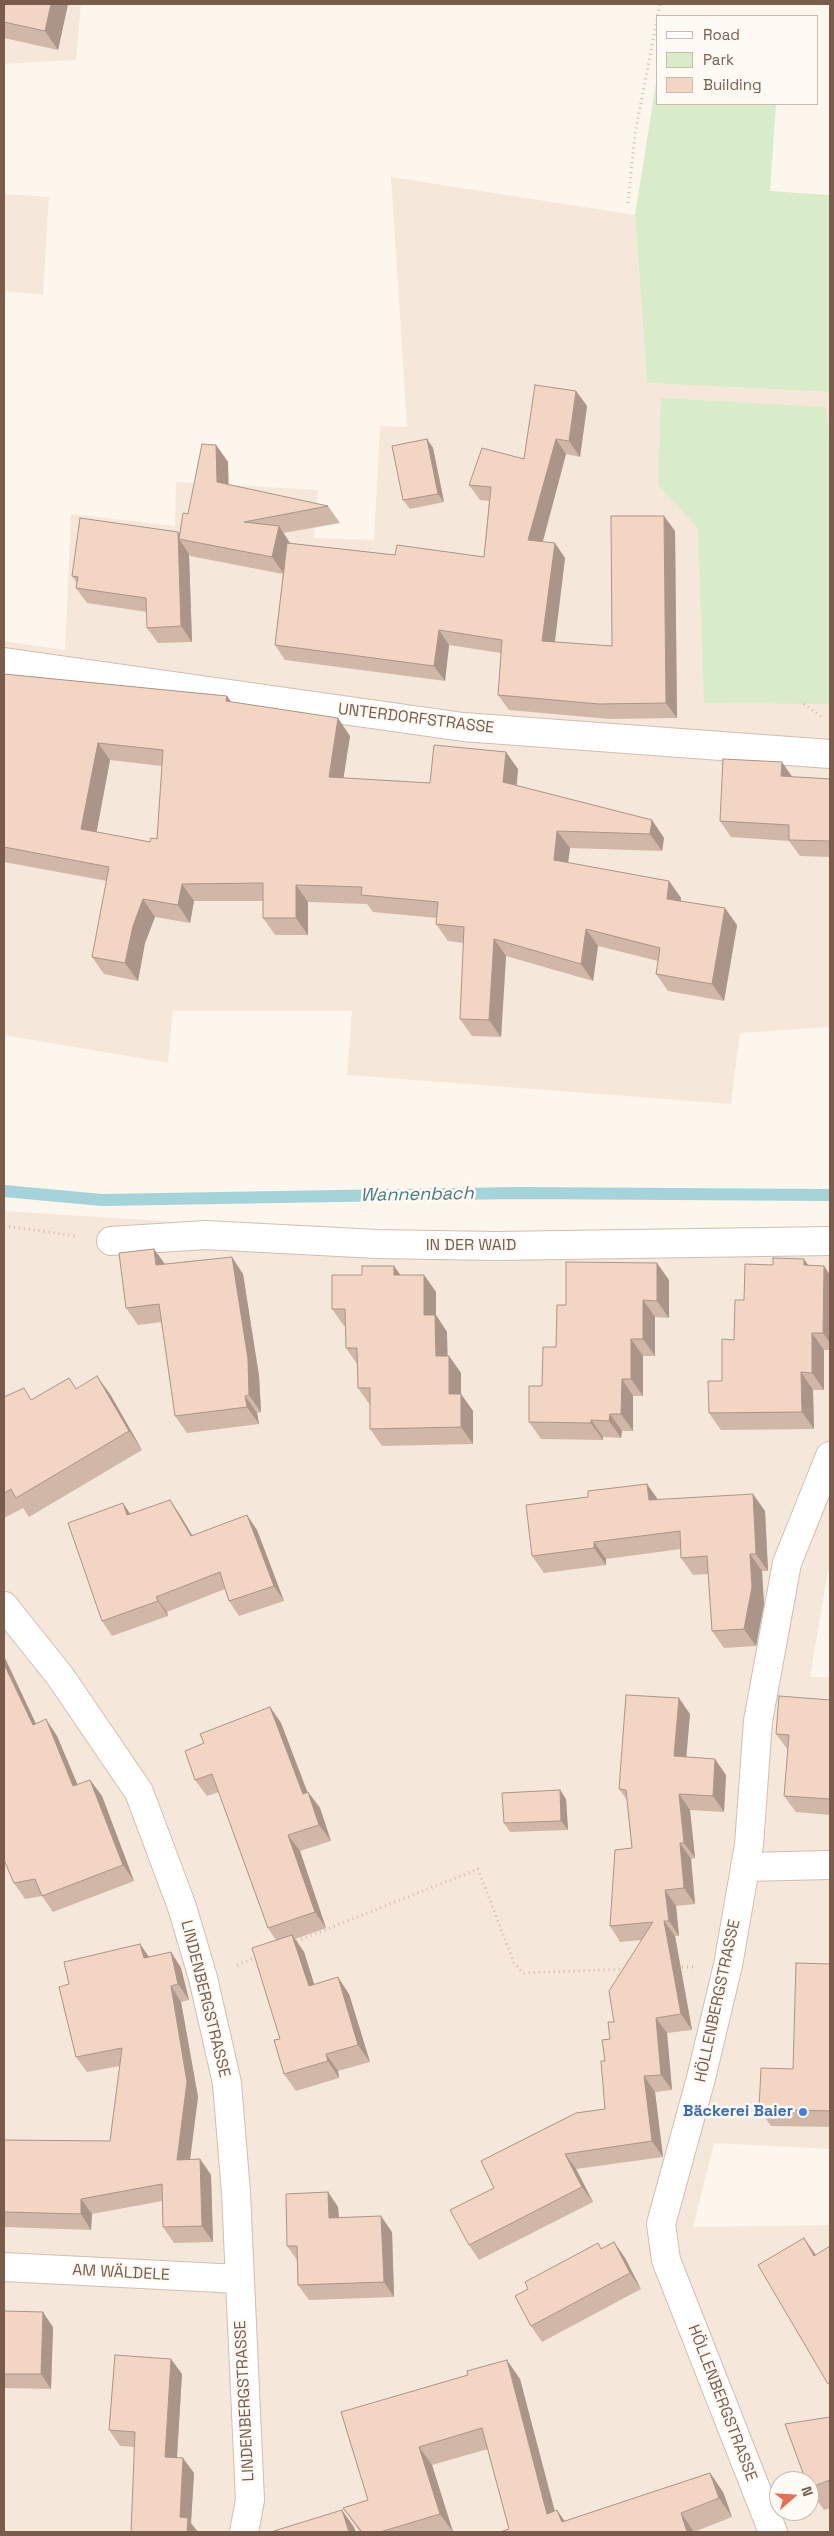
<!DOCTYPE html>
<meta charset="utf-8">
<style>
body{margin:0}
#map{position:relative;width:834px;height:2536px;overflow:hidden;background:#fdf6ec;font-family:"Space Grotesk",sans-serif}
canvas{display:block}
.frame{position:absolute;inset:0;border:5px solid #7a5c4d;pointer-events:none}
.legend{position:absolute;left:656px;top:15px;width:162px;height:90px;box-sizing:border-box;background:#fffaf3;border:1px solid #cabbb1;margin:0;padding:6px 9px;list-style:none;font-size:15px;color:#7a5c4d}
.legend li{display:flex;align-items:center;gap:10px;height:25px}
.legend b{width:25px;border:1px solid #cabbb1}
.north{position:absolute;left:769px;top:2471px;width:50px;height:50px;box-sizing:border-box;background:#fffaf3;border:1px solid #cabbb1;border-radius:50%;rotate:71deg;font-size:14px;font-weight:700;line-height:20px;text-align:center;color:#7a5c4d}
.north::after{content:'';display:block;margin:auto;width:18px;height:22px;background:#e76f51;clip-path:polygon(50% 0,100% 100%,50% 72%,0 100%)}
</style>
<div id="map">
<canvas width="834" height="2536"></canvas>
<div class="frame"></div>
<ul class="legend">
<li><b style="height:6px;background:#fff"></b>Road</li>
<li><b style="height:14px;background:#d8ecc9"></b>Park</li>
<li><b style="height:14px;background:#f3d5c3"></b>Building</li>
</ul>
<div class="north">N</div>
</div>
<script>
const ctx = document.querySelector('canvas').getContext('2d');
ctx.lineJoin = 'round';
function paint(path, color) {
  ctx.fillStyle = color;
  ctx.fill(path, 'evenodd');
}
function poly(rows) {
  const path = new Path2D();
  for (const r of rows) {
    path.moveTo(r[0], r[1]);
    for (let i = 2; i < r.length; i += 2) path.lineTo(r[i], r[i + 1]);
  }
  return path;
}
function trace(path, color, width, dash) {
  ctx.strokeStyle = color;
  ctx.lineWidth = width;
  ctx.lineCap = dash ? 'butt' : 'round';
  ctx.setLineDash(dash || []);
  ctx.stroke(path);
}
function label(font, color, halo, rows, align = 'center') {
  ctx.font = font + ' "Space Grotesk",sans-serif';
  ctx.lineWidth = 5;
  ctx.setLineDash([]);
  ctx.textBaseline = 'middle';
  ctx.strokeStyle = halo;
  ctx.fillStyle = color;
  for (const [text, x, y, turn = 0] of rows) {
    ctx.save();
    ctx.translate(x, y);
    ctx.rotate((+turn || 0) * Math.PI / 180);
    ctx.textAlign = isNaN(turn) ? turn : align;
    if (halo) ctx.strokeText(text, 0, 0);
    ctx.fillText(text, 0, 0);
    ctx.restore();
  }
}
paint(poly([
 [4,4,81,4,76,60,4,64],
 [391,177,635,215,647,383,830,392,830,1027,740,1033,731,1104,347,1075,352,1011,173,1011,168,1063,4,1035,4,641,65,650,71,514,175,526,176,482,318,490,314,538,374,540,380,426,407,427],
 [4,194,49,197,43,295,4,291],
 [4,1211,372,1234,830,1228,830,1571,828,1571,810,1677,830,1677,830,2149,714,2143,693,2227,830,2225,830,2532,4,2532],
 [779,2481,809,2481,809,2511,779,2511]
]), '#f5e8da');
paint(poly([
 [658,71,658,104,776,104,770,191,830,195,830,392,647,383,635,215],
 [661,398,826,407,830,450,830,704,704,703,698,528,658,485]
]), '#d8ecc9');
trace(poly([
 [4,1191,102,1200,516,1193,830,1195]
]), '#a5d3da', 12);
const street = poly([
 [4,662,463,727,830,754],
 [111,1241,206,1235,377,1244,496,1246,830,1241],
 [4,1606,60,1676,139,1792,182,1907,203,1978,227,2083,236,2193,250,2500,244,2532],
 [745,1867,830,1865],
 [4,2267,239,2279],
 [773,2532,666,2260,661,2224,701,2078,728,1965,749,1845,758,1721,787,1563,830,1456]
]);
trace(street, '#d1beb0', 30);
trace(poly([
 [628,203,635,134,660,4],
 [804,704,822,717],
 [4,1226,76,1236],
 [292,1943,478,1869,514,1963,523,1973,625,1969],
 [237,1965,259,1956],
 [677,1967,693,1967]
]), '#d9b8a5', 3, [1, 4]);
trace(street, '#fff', 28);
paint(poly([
 [4,4,68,4,58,50,4,38],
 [576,391,587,406,580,457,566,454,543,542,565,558,555,642,612,646,675,531,677,718,610,719,509,710,498,695,501,653,449,645,445,681,285,660,275,645,283,574,190,556,189,554,192,642,158,643,147,628,147,612,87,603,76,588,77,583,72,576,178,532,179,534,188,514,216,445,228,462,228,485,328,506,340,523,283,533,290,543,395,555,484,557,489,501,480,500,469,485,524,459],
 [427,439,433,448,444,502,410,509,403,500],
 [4,674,227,696,231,702,350,736,343,778,430,783,518,769,517,786,652,820,664,838,662,851,570,848,568,863,669,881,681,898,681,901,737,925,724,1001,668,991,656,974,658,961,598,946,593,981,506,956,501,1037,472,1036,460,1019,464,943,448,941,436,924,437,918,373,912,367,904,308,902,308,935,275,935,263,918,263,901,194,901,190,923,155,917,145,943,138,981,104,974,92,957,107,881,4,862],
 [110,760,162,766,157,839,150,842,96,832],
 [792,777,830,779,830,857,800,856,789,841,731,837,720,821],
 [154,1249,165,1264,243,1274,259,1376,261,1412,257,1413,259,1424,187,1433,175,1416,162,1322,138,1325,126,1308],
 [809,1266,824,1266,830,1275,830,1350,824,1350,824,1390,813,1390,814,1429,721,1430,709,1413,722,1381,734,1340,744,1300],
 [400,1275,424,1275,436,1292,436,1315,447,1332,447,1356,449,1356,461,1373,461,1394,473,1411,473,1444,382,1446,370,1429,370,1405,358,1388,357,1364,346,1348,346,1326,344,1326,332,1309],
 [669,1280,669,1318,655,1317,655,1356,643,1356,643,1396,633,1396,633,1431,622,1431,621,1438,603,1437,603,1440,541,1439,529,1422,556,1347,566,1305],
 [69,1378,76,1388,110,1394,142,1450,29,1517,23,1508,4,1518,4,1397,32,1400],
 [170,1500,180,1515,192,1535,257,1530,284,1601,239,1616,229,1601,225,1589,167,1612,168,1616,112,1636,102,1621,130,1514],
 [658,1500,765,1511,768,1571,762,1571,764,1604,756,1646,724,1648,712,1631,708,1574,693,1575,681,1558,681,1549,606,1559,606,1565,544,1573,532,1556],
 [4,1656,36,1724,57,1736,77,1785,90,1780,102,1796,134,1881,53,1912,42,1896,25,1899,14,1883,4,1860],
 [830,1700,830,1815,796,1812,784,1796,788,1750,776,1734],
 [270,1707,281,1723,308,1793,308,1792,320,1808,331,1841,300,1851,326,1928,295,1939,304,1952,314,1984,349,1994,370,2062,338,2071,339,2078,296,2091,284,2074,280,2039,276,1940,268,1928,219,1792,207,1796,195,1780,204,1743],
 [690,1714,686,1757,726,1775,724,1812,690,1810,695,1858,691,1859,695,1904,676,1906,679,1936,675,1936,692,2030,667,2033,672,2090,655,2092,663,2157,576,2169,593,2202,479,2260,469,2245,494,2188,605,2109,605,2061,614,2022,642,1940,620,1942,610,1926,632,1848,627,1800,619,1789],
 [560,1790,566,1799,568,1830,510,1832,504,1823],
 [140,1944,149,1957,171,1952,181,1968,189,2000,181,2002,198,2097,190,2160,200,2159,211,2175,213,2242,174,2243,163,2227,162,2201,92,2214,91,2230,4,2227,4,2140,110,2141,120,2066,87,2072,76,2057,69,1984],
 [830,1964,830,2127,771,2126,759,2109,793,2069],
 [328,2192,338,2207,339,2217,392,2232,394,2297,309,2300,298,2285,297,2260,287,2246],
 [614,2242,625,2258,641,2289,542,2342,531,2326,528,2289],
 [4,2311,53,2327,51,2389,4,2388],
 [182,2374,177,2457,194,2473,191,2523,134,2447,120,2446,109,2430],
 [520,2379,555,2511,565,2521,710,2473,723,2492,732,2517,694,2532,509,2529,488,2449,432,2465,453,2532,360,2532,343,2508,368,2500,341,2412],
 [830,2417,830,2508,824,2510,809,2489,809,2481]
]), '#d1b7a8');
paint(poly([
 [51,4,68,4,58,50,45,31],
 [576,391,587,406,580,457,569,441],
 [427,439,433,448,444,502,438,494],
 [556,439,566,454,539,555,528,540],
 [216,445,228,462,229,499,217,482],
 [664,516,675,531,677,718,666,703],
 [279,526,290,543,284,574,272,557],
 [178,532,184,540,179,539,189,554,192,642,181,626],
 [555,543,565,558,553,656,542,641],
 [439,630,449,645,445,681,434,666],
 [227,696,239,713,226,701],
 [338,718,350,736,341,794,329,777],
 [98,743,110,760,94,846,81,829],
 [506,752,518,769,515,799,503,782],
 [782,762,793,778,781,776],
 [652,820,664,838,662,851,650,834],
 [557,831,570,848,566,877,554,860],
 [669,881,681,898,679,916,667,899],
 [182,884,194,901,190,923,178,905],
 [296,885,308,902,308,935,296,918],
 [143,899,155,917,145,943,138,981,125,963,133,926],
 [725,908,737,925,724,1001,712,984],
 [586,929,598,946,593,981,581,964],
 [494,939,506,956,501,1037,489,1020],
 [154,1249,166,1266,156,1265],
 [232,1257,243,1274,259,1376,261,1412,249,1395],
 [804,1259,816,1276,804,1265],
 [657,1263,669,1280,669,1318,657,1301],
 [394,1266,406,1283,394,1275],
 [824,1266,830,1275,830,1343,823,1333],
 [424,1275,436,1292,436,1315,447,1332,448,1373,436,1356,424,1315],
 [643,1300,655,1317,655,1356,643,1339],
 [812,1333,824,1350,824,1390,812,1373],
 [631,1339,643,1356,643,1396,631,1379],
 [449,1356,461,1373,461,1411,449,1394],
 [801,1372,813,1390,814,1429,802,1412],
 [97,1376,110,1394,142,1450,129,1431],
 [622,1379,633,1396,633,1431,621,1414],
 [461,1394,473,1411,473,1444,461,1427],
 [245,1396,257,1413,259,1424,247,1407],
 [610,1414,622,1431,621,1438,609,1421],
 [591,1420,603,1437,603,1440,591,1423],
 [647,1484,659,1501,649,1500],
 [753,1494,765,1511,768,1571,756,1554],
 [170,1500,180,1515,201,1550,191,1536],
 [123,1503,133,1518,127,1515],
 [247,1515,257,1530,284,1601,274,1586],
 [594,1542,606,1559,606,1565,594,1548],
 [750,1554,762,1571,764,1604,756,1646,744,1629],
 [156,1597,167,1612,168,1616,158,1601],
 [4,1656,44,1741,33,1725,4,1664],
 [679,1698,690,1714,685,1772,674,1756],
 [270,1707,281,1723,314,1810,303,1794],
 [46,1719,57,1736,85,1802,73,1786],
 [715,1759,726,1775,724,1812,713,1796],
 [90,1780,102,1796,134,1881,123,1865],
 [560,1790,566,1799,568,1830,561,1821],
 [308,1792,320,1808,331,1841,319,1825],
 [679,1794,690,1810,695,1858,684,1843],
 [288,1835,300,1851,326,1928,315,1912],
 [680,1843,691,1859,695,1904,684,1888],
 [665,1890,676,1906,679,1936,669,1921],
 [664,1921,675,1936,692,2030,681,2014],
 [292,1935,304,1952,320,2003,309,1986],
 [140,1944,151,1960,144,1958],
 [171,1952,181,1968,189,2000,178,1984],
 [338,1977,349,1994,370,2062,358,2045],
 [171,1986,181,2002,198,2097,188,2175,177,2160],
 [656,2018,667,2033,672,2090,661,2075],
 [326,2054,338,2071,339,2078,328,2061],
 [644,2076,655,2092,663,2157,652,2141],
 [565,2154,576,2169,593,2202,582,2187],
 [200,2159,211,2175,213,2242,202,2226],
 [328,2192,338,2207,340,2233,329,2218],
 [81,2199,92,2214,91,2230,81,2214],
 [381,2216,392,2232,394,2297,384,2282],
 [804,2238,816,2255,814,2256],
 [614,2242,625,2258,641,2289,630,2273],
 [43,2312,53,2327,51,2389,41,2374],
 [171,2359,182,2374,176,2472,165,2457],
 [507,2360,520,2379,560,2532,547,2514],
 [419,2447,432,2465,453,2532,440,2514],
 [183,2458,194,2473,191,2523,198,2532,187,2532,180,2517],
 [710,2473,723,2492,732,2517,719,2498],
 [342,2510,354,2527,356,2532,349,2532],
 [557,2510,570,2529,562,2522],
 [681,2513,694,2532,687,2532]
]), '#aa9588');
const building = poly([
 [4,4,51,4,45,31,4,22,4,4],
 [535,385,576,391,569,441,556,439,528,540,555,543,542,641,612,646,611,516,664,516,666,703,599,704,498,695,502,640,439,630,434,666,275,645,287,543,395,555,397,545,484,557,491,487,469,485,482,448,524,459,535,385],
 [427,439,438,494,403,500,392,446,427,439],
 [202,444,216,445,217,482,328,506,244,522,279,526,272,557,179,539,183,513,188,514,202,444],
 [80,518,178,532,181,626,147,628,146,598,76,588,78,577,72,576,80,518],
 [4,674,227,696,226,701,338,718,329,777,430,783,434,745,506,752,503,782,652,820,650,834,557,831,554,860,669,881,667,899,725,908,712,984,656,974,660,948,586,929,581,964,494,939,489,1020,460,1019,464,927,436,924,438,902,361,895,362,887,296,885,296,918,263,918,263,883,182,884,178,905,143,899,133,926,125,963,92,957,109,867,4,847,4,674],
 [98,743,163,750,157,839,151,838,150,842,81,829,98,743],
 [723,759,782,762,781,776,830,779,830,841,789,840,789,825,720,821,723,759],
 [154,1249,156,1265,232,1257,248,1359,249,1395,245,1396,247,1407,175,1416,159,1304,126,1308,119,1253,154,1249],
 [773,1258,804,1259,804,1265,824,1266,823,1333,812,1333,812,1373,801,1372,802,1412,709,1413,708,1381,722,1381,722,1339,734,1340,735,1300,744,1300,745,1264,773,1265,773,1258],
 [566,1262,657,1263,657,1301,643,1300,643,1339,631,1339,631,1379,622,1379,621,1414,610,1414,609,1421,591,1420,591,1423,529,1422,529,1386,542,1386,543,1347,556,1347,557,1305,566,1305,566,1262],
 [362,1266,394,1266,394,1275,424,1275,424,1315,435,1315,436,1356,449,1356,449,1394,461,1394,461,1427,370,1429,370,1388,358,1388,357,1348,346,1348,345,1309,332,1309,332,1275,362,1275,362,1266],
 [97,1376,129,1431,16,1498,11,1489,4,1493,4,1397,24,1388,31,1400,69,1378,76,1389,97,1376],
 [647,1484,649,1500,753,1494,756,1554,750,1554,752,1587,744,1629,712,1631,707,1556,681,1558,680,1531,594,1542,594,1548,532,1556,526,1505,588,1497,588,1491,647,1484],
 [170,1500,191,1536,247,1515,274,1586,229,1601,220,1572,156,1597,158,1601,102,1621,68,1523,123,1503,127,1515,170,1500],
 [4,1664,33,1725,46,1719,73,1786,90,1780,123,1865,42,1896,35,1879,14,1883,4,1860,4,1664],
 [626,1695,679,1698,674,1756,715,1759,713,1796,679,1794,684,1843,680,1843,684,1888,665,1890,669,1921,664,1921,681,2014,656,2018,661,2075,644,2076,652,2141,565,2154,582,2187,469,2245,450,2210,494,2188,481,2161,576,2113,605,2109,601,2061,605,2061,602,2040,610,2039,608,2022,614,2022,609,1991,653,1922,610,1926,615,1850,632,1848,626,1790,619,1789,626,1695],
 [779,1696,830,1700,830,1799,784,1796,789,1735,776,1734,779,1696],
 [270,1707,303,1794,308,1792,319,1825,288,1835,315,1912,268,1928,212,1774,195,1780,185,1751,204,1743,200,1734,270,1707],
 [560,1790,561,1821,504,1823,502,1793,560,1790],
 [292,1935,309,1986,338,1977,358,2045,326,2054,328,2061,284,2074,274,2040,280,2039,252,1948,292,1935],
 [140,1944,144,1958,171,1952,178,1984,171,1986,187,2082,177,2160,200,2159,202,2226,163,2227,162,2184,81,2199,81,2214,4,2212,4,2140,110,2141,122,2048,76,2057,59,1987,69,1984,64,1962,140,1944],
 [796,1963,830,1964,830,2111,759,2109,761,2068,793,2069,796,1963],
 [328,2192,329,2218,381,2216,384,2282,298,2285,297,2246,287,2246,286,2194,328,2192],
 [804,2238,814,2256,830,2246,830,2383,828,2384,758,2265,804,2238],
 [614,2242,630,2273,531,2326,515,2296,528,2289,525,2282,598,2243,601,2249,614,2242],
 [4,2311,43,2312,41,2374,4,2374,4,2311],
 [115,2355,171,2359,165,2457,183,2458,180,2517,188,2518,187,2532,131,2532,135,2432,109,2430,115,2355],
 [507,2360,547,2514,557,2510,562,2522,710,2473,719,2498,681,2513,687,2532,500,2532,509,2529,482,2428,419,2447,440,2514,380,2532,362,2532,343,2508,368,2500,341,2412,468,2375,467,2371,507,2360],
 [830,2417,830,2480,809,2488,809,2481,806,2481,785,2424,830,2417],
 [342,2510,349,2532,275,2532,274,2531,342,2510]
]);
paint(building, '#f3d5c3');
trace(building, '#aa9588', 1);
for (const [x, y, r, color] of [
 [803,2112,5,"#3f7fe0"]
]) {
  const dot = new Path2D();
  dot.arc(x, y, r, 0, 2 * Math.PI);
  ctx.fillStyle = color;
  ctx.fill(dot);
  trace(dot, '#fffaf3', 2);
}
label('16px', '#7a5c4d', '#fffaf3', [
 ["UNTERDORFSTRASSE",416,719,7],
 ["IN DER WAID",471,1246],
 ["LINDENBERGSTRASSE",205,1999,76],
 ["HÖLLENBERGSTRASSE",718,2001,-78],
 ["AM WÄLDELE",121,2273,3],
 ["LINDENBERGSTRASSE",245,2401,-93],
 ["HÖLLENBERGSTRASSE",722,2403,69]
]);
label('bold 16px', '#366cbe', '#fffaf3', [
 ["Bäckerei Baier",793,2112]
], 'right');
label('italic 18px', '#437c86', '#fffaf3', [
 ["Wannenbach",417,1195,-1]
]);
</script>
